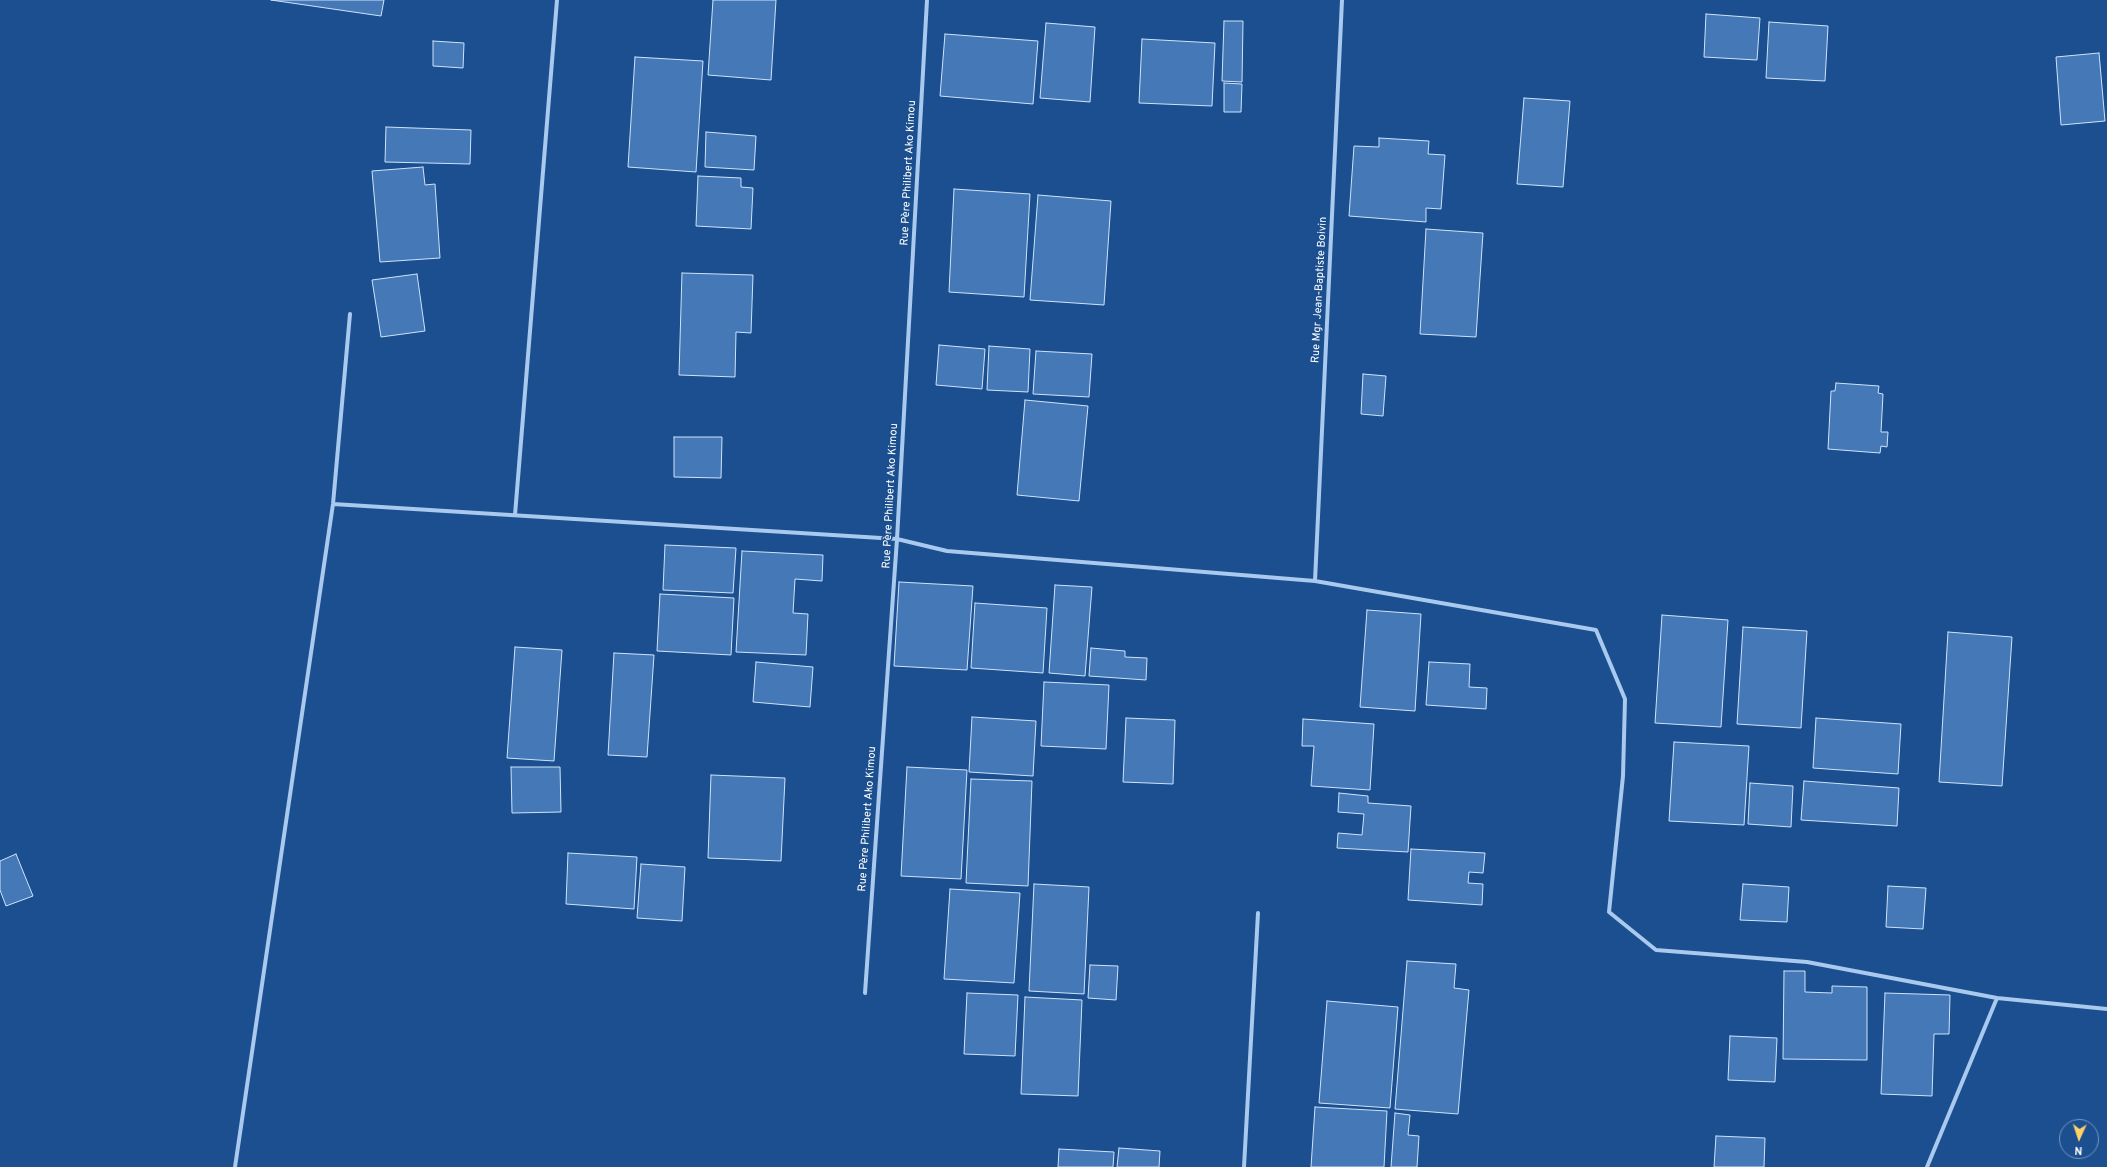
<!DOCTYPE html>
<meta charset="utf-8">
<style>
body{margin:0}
#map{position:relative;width:2107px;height:1167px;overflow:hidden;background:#1b4f8f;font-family:Overpass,sans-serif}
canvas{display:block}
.north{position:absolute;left:2059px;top:1119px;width:40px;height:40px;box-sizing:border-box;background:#1b4f8f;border:1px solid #7695bc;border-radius:50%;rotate:183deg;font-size:11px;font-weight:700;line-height:16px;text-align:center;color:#fff}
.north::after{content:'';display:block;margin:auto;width:14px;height:18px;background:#ffd166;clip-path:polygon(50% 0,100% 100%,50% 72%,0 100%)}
</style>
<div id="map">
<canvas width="2107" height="1167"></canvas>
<div class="north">N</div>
</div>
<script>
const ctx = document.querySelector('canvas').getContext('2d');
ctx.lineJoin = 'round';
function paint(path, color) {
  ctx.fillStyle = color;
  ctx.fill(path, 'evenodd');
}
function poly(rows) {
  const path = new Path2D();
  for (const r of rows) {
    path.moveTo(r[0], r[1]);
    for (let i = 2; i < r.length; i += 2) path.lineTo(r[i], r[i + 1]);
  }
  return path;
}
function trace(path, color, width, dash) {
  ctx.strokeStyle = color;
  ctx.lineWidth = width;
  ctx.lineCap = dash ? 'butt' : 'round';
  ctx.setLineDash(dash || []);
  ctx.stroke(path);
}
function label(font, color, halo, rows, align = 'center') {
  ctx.font = font + ' Overpass,sans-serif';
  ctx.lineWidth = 3;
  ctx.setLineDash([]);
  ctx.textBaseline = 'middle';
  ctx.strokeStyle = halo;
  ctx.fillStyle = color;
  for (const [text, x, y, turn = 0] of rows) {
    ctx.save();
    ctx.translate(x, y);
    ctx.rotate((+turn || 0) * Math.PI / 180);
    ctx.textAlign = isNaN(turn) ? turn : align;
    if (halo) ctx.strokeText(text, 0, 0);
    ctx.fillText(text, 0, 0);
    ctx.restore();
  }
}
const building = poly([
 [271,0,384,0,381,16,271,0],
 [713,0,776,0,771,80,708,75,713,0],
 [1706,14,1760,18,1757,60,1704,57,1706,14],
 [1224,21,1243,21,1242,82,1222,81,1224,21],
 [1769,22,1828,26,1825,81,1766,78,1769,22],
 [1046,23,1095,27,1090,102,1040,98,1046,23],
 [945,34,1038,41,1033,104,940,96,945,34],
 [1142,39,1215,43,1212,106,1139,103,1142,39],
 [433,41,464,43,463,68,433,66,433,41],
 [2099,53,2105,121,2061,125,2056,57,2099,53],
 [635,57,703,61,696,172,628,167,635,57],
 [1224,83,1242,84,1241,112,1224,112,1224,83],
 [1524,98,1570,101,1563,187,1517,184,1524,98],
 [386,127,471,130,470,164,385,162,386,127],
 [706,132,756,136,754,170,705,167,706,132],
 [1379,138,1429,141,1428,154,1445,155,1441,209,1426,208,1426,222,1349,216,1354,146,1379,147,1379,138],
 [423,167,425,185,435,184,440,258,380,262,372,171,423,167],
 [698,176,741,178,741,187,753,188,751,229,696,226,698,176],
 [954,189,1030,194,1024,297,949,292,954,189],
 [1038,195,1111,201,1104,305,1030,300,1038,195],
 [1426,229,1483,233,1476,337,1420,334,1426,229],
 [682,273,753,275,751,333,736,332,735,377,679,375,682,273],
 [417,274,425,331,381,337,372,280,417,274],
 [939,345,985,349,982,389,936,385,939,345],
 [989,346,1030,349,1028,392,987,390,989,346],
 [1036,351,1092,354,1089,397,1033,394,1036,351],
 [1363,374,1386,376,1383,416,1361,414,1363,374],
 [1836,383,1879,386,1878,393,1883,394,1881,432,1888,432,1887,447,1881,446,1880,453,1828,449,1831,391,1835,391,1836,383],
 [1025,400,1088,406,1079,501,1017,495,1025,400],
 [674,437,722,437,721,478,674,477,674,437],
 [665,545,736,548,733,593,663,590,665,545],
 [742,551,823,555,822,581,795,579,793,613,808,614,806,655,736,652,742,551],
 [899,582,973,586,967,670,894,666,899,582],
 [1055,585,1092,587,1085,676,1049,673,1055,585],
 [660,594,734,598,731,655,657,651,660,594],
 [975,603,1047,608,1043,673,971,668,975,603],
 [1367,610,1421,614,1415,711,1360,707,1367,610],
 [1662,615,1728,620,1721,727,1655,723,1662,615],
 [1743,627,1807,631,1801,728,1737,724,1743,627],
 [1948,632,2012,637,2002,786,1939,782,1948,632],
 [515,647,562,650,554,761,507,758,515,647],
 [1091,648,1125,651,1125,657,1147,658,1146,680,1089,676,1091,648],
 [614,653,654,655,647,757,608,755,614,653],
 [756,662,813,667,810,707,753,702,756,662],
 [1429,662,1470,664,1469,687,1487,688,1486,709,1426,705,1429,662],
 [1044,682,1109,685,1106,749,1041,746,1044,682],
 [972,717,1036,721,1033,776,969,772,972,717],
 [1126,718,1175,720,1173,784,1123,782,1126,718],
 [1816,718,1901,724,1898,774,1813,768,1816,718],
 [1303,719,1374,724,1370,790,1311,786,1314,746,1302,746,1303,719],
 [1674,742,1749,746,1744,825,1669,821,1674,742],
 [511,767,560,767,561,812,512,813,511,767],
 [907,767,967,770,961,879,901,876,907,767],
 [711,775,785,778,781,861,708,858,711,775],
 [971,779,1032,781,1028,886,966,883,971,779],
 [1804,781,1899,788,1897,826,1801,820,1804,781],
 [1750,783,1793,786,1791,827,1748,824,1750,783],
 [1339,793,1368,796,1368,803,1411,806,1408,852,1337,848,1338,833,1362,835,1364,814,1338,812,1339,793],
 [1411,849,1485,853,1483,873,1469,872,1468,883,1483,884,1482,905,1408,900,1411,849],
 [568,853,637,857,634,909,566,904,568,853],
 [16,854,33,896,6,906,0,890,0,861,16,854],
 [641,864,685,867,682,921,637,918,641,864],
 [1034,884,1089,887,1084,994,1029,991,1034,884],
 [1743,884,1789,887,1787,922,1740,920,1743,884],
 [1888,886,1926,888,1923,929,1886,927,1888,886],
 [950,889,1020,893,1014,983,944,979,950,889],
 [1407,961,1456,964,1454,988,1469,990,1458,1114,1395,1109,1407,961],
 [1090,965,1118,966,1116,1000,1088,998,1090,965],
 [1784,971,1805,971,1805,992,1832,993,1832,986,1867,987,1867,1060,1783,1059,1784,971],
 [967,993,1018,995,1015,1056,964,1054,967,993],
 [1885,993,1950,995,1949,1034,1934,1034,1932,1096,1881,1094,1885,993],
 [1025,997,1082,1000,1078,1096,1021,1094,1025,997],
 [1327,1001,1398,1007,1390,1108,1319,1103,1327,1001],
 [1730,1036,1777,1038,1775,1082,1728,1080,1730,1036],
 [1315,1107,1387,1111,1384,1167,1311,1167,1315,1107],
 [1395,1113,1410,1115,1408,1135,1419,1136,1417,1167,1391,1167,1395,1113],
 [1716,1136,1765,1138,1764,1167,1714,1167,1716,1136],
 [1119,1148,1160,1151,1159,1167,1117,1167,1119,1148],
 [1059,1149,1114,1152,1113,1167,1058,1167,1059,1149]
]);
paint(building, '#4478b7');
trace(building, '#cfe3fa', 1);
trace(poly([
 [333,504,897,539,947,551,1315,581,1596,630,1625,699,1623,776,1609,912,1656,950,1807,962,1997,998,2107,1009],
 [515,515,557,0],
 [1315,581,1342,0],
 [865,993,897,539,927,0],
 [235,1167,333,504,350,314],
 [1244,1167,1258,913],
 [1927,1167,1997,998]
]), '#a9c9ee', 4);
label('11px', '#fff', '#1b4f8f', [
 ["Rue Père Philibert Ako Kimou",909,173,-87],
 ["Rue Mgr Jean-Baptiste Boivin",1320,290,-87],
 ["Rue Père Philibert Ako Kimou",891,496,-87],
 ["Rue Père Philibert Ako Kimou",868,819,-86]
]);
</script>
